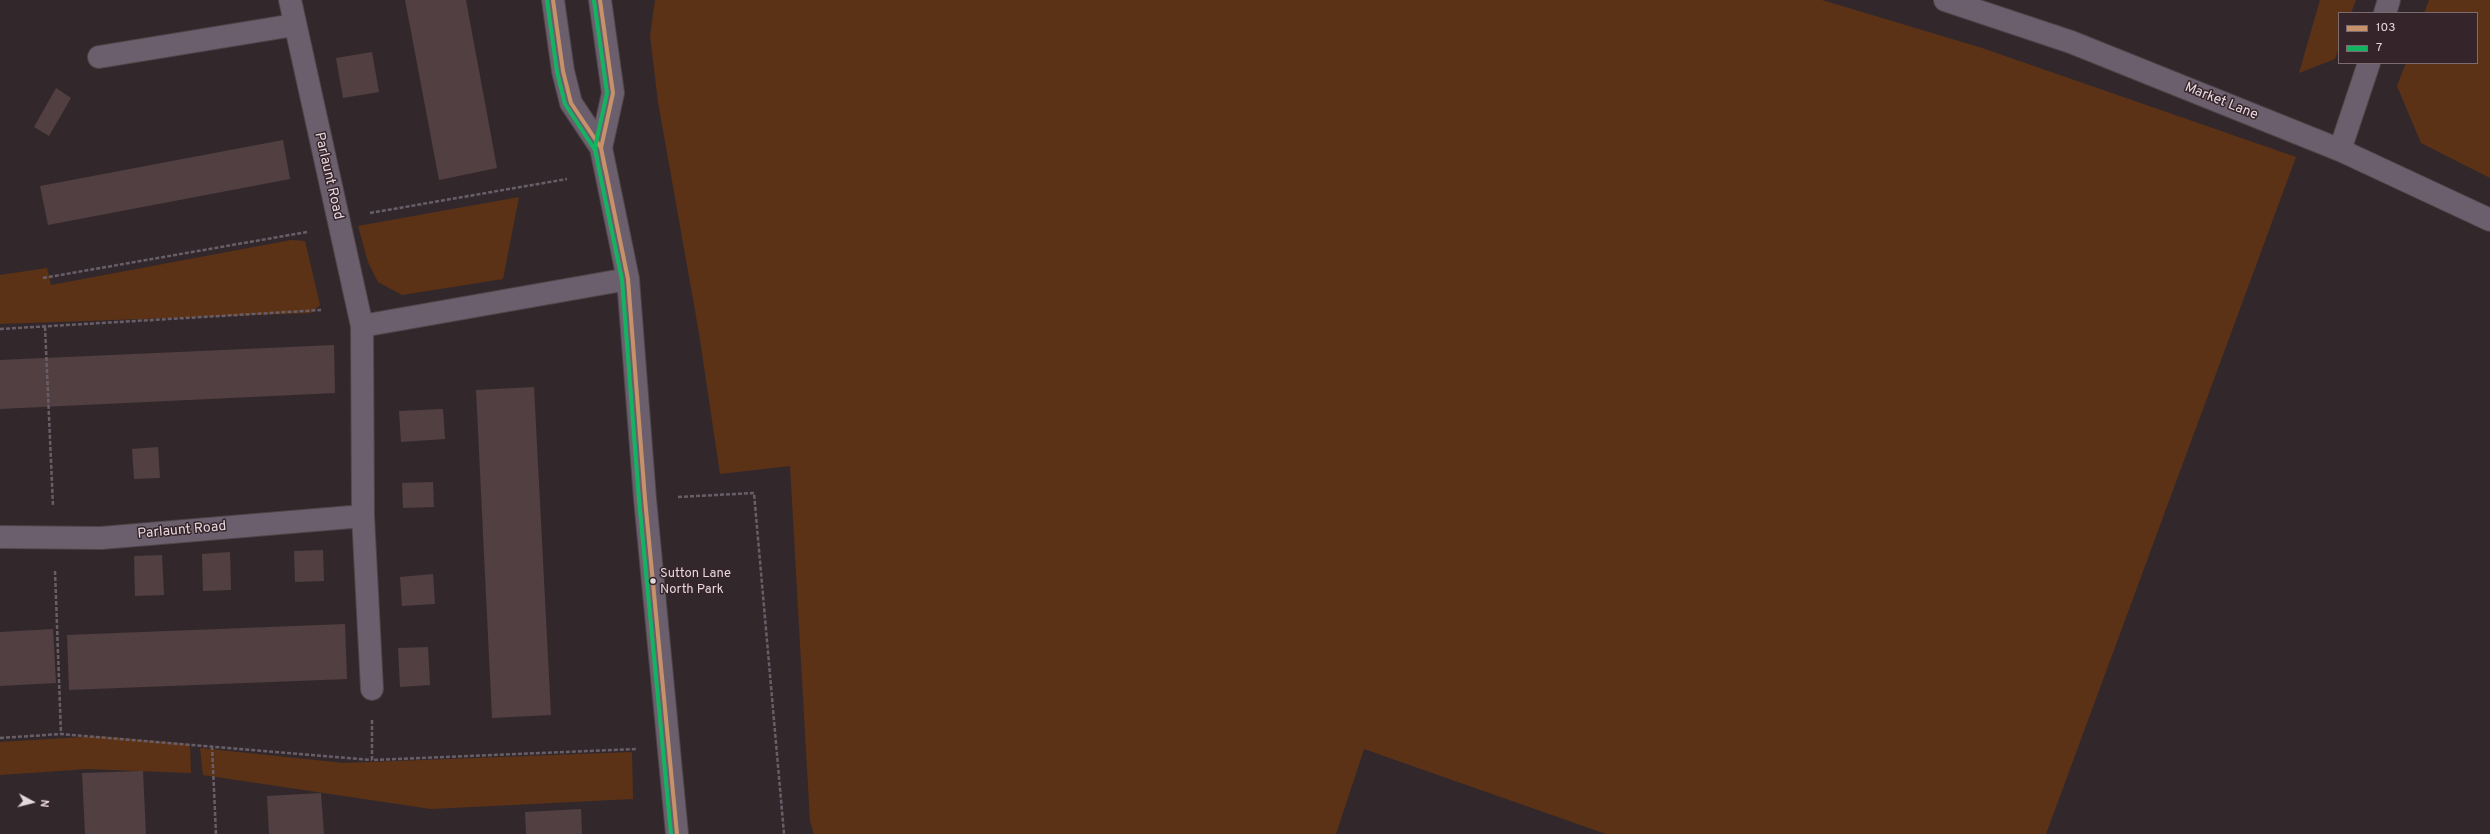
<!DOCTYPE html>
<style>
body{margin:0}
#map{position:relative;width:2490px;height:834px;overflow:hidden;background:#32282c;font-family:Overpass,sans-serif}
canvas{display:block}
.legend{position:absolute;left:2338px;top:12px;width:140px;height:52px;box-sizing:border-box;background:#36242b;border:1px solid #7c6c72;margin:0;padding:5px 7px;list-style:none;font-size:12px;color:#e5d8dd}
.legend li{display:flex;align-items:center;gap:8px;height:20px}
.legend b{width:20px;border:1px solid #7c6c72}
.north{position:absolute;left:12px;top:782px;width:40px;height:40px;-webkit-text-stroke:3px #36242b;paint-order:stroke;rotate:97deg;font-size:11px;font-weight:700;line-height:16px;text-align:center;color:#e5d8dd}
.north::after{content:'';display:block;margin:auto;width:14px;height:18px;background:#e5d8dd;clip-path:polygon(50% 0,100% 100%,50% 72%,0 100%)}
</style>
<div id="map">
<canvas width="2490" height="834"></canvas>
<ul class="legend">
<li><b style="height:5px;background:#c7916a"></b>103</li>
<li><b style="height:5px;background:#13b361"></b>7</li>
</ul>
<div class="north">N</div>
</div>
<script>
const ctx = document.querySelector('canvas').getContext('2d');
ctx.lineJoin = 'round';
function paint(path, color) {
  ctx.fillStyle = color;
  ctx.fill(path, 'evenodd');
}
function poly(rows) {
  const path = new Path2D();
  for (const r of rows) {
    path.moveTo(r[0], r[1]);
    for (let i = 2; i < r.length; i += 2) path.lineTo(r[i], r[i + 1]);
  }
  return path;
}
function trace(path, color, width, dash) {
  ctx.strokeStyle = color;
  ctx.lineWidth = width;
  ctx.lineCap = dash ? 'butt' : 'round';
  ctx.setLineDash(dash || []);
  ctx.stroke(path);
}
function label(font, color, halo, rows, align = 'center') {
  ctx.font = font + ' Overpass,sans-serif';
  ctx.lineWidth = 3;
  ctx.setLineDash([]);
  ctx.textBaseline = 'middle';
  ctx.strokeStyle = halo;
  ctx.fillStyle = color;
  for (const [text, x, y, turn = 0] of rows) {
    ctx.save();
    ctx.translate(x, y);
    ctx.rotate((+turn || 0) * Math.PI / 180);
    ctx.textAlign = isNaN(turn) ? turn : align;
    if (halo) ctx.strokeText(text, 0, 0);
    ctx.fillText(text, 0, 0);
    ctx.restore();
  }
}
paint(poly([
 [655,0,1822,0,1982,48,2296,157,2046,834,1606,834,1364,749,1336,834,814,834,810,821,790,466,720,474,699,333,658,102,650,36],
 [2320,0,2356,0,2351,13,2339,13,2339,47,2335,59,2299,73],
 [2429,0,2490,0,2490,178,2421,143,2397,86,2406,63,2477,63,2477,13,2424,13],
 [519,197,503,279,402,295,378,282,368,262,358,226],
 [291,240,305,241,320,305,311,313,0,324,0,275,47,268,51,285],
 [100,736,190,744,191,773,88,769,0,775,0,742],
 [200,748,344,763,632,752,633,799,431,809,203,775]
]), '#5c3216');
paint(poly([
 [405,0,466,0,497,168,439,180],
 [372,52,379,92,343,98,336,58],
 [56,88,71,98,49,136,34,127],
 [283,140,290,179,48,225,40,186],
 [334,345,335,393,0,409,0,360],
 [534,387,551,715,492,718,476,390],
 [443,409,445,439,401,442,399,411],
 [158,447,160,478,134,479,132,449],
 [433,482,434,507,403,508,402,483],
 [323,550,324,581,295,582,294,551],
 [230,552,231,590,203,591,202,554],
 [162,555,164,595,135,596,134,556],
 [433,574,435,604,402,606,400,577],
 [345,624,347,679,69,690,67,635],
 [53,629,56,683,0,686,0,632],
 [428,647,430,685,400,687,398,648],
 [143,771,146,834,85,834,82,773],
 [321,793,324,834,269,834,267,796],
 [581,809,582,834,526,834,525,812]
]), '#523f41');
const minor = poly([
 [290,0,362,326,628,279],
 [553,0,563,71,571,103,601,148,628,279,645,499,677,834],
 [600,0,613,93,601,148],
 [1945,0,2071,42,2340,150,2490,220],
 [2385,13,2389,0],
 [99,57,294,25],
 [2340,150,2369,63],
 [362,326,363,516,372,689],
 [0,537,101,538,363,516]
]);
trace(minor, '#4e4548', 24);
trace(poly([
 [370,213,567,179],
 [43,278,307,232],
 [45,327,53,506],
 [0,329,321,310],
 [678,497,754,493,784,834],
 [55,571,61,734],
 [372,720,372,760,637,749],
 [0,738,61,734,372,760],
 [212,746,216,834]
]), '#685e67', 2.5, [4, 2]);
trace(minor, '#6c5f6d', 22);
trace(poly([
 [553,0,563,71,571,103,601,148,628,279,645,499,677,834],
 [600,0,613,93,601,148,605,169]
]), '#c7916a', 4);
trace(poly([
 [547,1,557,72,565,104,595,150,622,280,639,500,671,834],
 [594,1,607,93,595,147,599,170]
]), '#13b361', 4);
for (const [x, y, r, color] of [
 [653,581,3.5,"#e5d8dd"]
]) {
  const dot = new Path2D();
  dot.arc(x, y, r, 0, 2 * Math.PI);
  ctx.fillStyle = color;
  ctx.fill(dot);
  trace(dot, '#36242b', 1.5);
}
label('13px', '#e5d8dd', '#36242b', [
 ["Sutton Lane",660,574],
 ["North Park",660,590]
], 'left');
label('14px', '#e5d8dd', '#36242b', [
 ["Market Lane",2221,102,22],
 ["Parlaunt Road",328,176,77],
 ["Parlaunt Road",182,531,-5]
]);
</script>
